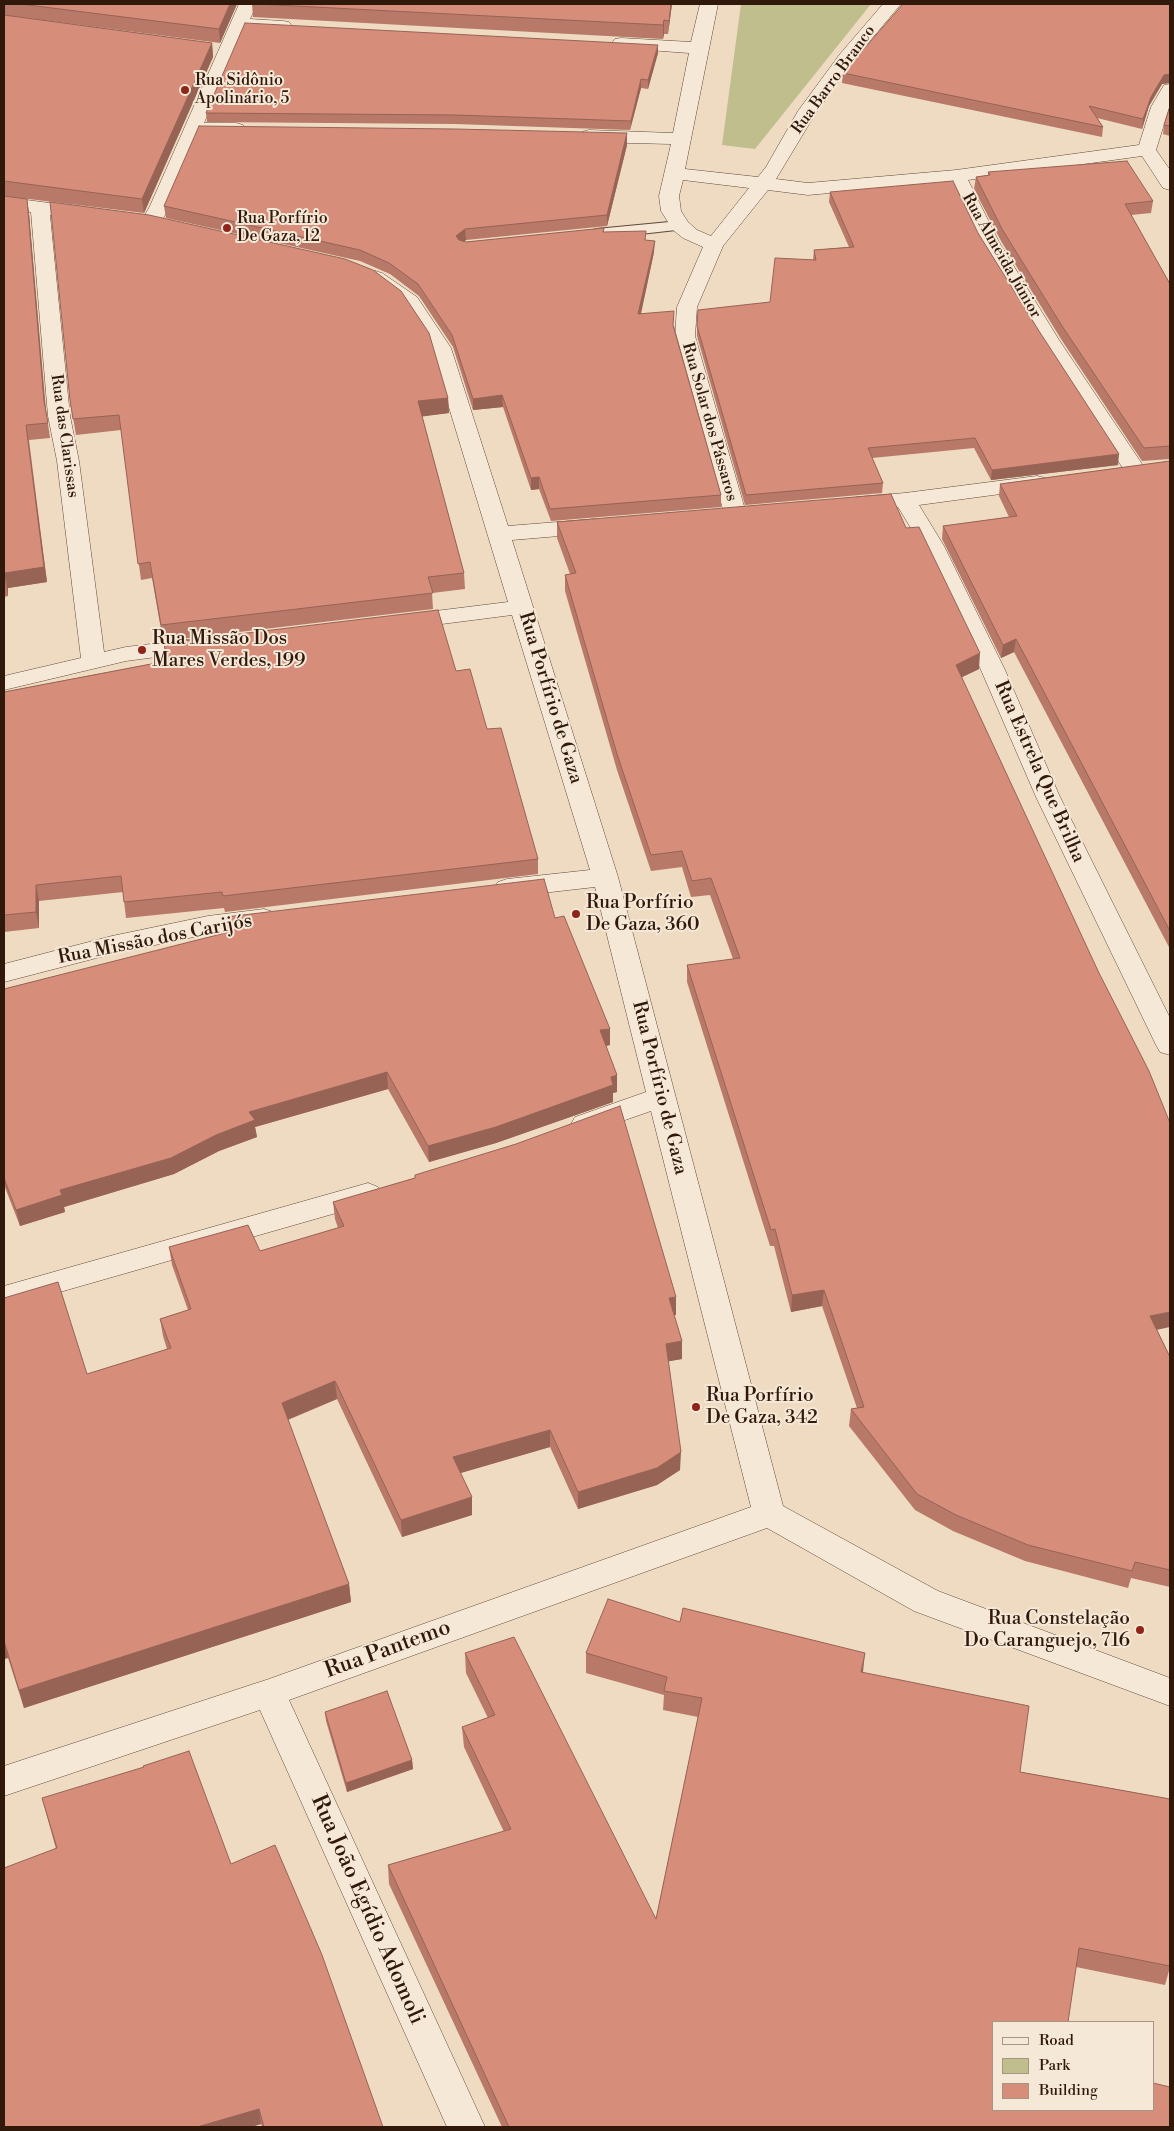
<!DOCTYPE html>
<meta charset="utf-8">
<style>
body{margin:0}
#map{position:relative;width:1174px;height:2131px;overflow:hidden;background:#efdbc1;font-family:"Libre Bodoni",serif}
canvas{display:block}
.frame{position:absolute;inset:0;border:5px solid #30180b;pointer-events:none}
.legend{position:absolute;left:992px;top:2021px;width:162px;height:90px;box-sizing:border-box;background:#f5e8d7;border:1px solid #a69585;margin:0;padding:6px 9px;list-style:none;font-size:15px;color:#30180b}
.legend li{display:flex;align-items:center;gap:10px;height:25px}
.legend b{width:25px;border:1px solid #a69585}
</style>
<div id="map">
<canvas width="1174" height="2131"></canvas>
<div class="frame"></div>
<ul class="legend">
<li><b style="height:6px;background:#f5e8d7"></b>Road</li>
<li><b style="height:14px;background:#c1be8d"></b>Park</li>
<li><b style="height:14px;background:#d68d7a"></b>Building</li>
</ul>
</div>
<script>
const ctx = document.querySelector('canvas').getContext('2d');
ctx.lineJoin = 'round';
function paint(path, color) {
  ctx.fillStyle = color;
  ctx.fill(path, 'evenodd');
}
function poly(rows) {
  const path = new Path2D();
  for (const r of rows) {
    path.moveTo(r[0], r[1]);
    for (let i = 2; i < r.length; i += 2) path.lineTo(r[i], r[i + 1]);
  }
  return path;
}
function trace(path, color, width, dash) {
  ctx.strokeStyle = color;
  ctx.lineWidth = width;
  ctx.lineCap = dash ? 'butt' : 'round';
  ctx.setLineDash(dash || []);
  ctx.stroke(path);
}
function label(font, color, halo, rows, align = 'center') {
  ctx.font = font + ' "Libre Bodoni",serif';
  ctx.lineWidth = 4;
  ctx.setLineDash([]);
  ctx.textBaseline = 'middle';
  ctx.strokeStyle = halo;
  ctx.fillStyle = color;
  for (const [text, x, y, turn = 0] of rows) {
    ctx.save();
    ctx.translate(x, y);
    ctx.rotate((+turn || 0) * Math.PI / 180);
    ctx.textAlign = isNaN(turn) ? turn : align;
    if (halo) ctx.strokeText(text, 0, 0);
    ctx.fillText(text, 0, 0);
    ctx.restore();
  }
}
paint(poly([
 [741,4,871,4,755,149,722,145]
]), '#c1be8d');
const service = poly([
 [680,221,685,223,688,226,685,229,596,239,591,237,588,234,591,231,596,229,680,221]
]);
const minor = poly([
 [239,4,257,4,250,19,283,21,289,22,292,26,289,30,283,31,245,30,204,123,236,123,243,125,245,129,243,133,236,135,199,135,170,206,161,222,158,226,151,228,144,226,141,222,150,206,239,4],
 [700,4,718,4,685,169,758,177,766,167,798,111,840,54,883,4,901,4,852,62,814,116,776,179,808,183,956,170,1139,145,1151,107,1164,85,1170,84,1170,105,1156,150,1170,170,1170,190,1163,188,1142,156,968,180,999,242,1059,340,1146,470,1143,475,1135,477,1127,475,1124,470,1039,340,979,242,950,182,808,195,768,190,723,246,697,307,695,336,746,513,743,518,735,520,727,518,724,513,675,336,677,307,703,247,683,238,673,230,661,211,659,196,671,144,589,142,582,140,580,136,582,132,589,130,673,133,689,53,621,48,615,47,612,43,615,39,621,38,691,42,700,4],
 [683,180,749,188,711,236,697,230,688,222,681,211,679,196,683,180],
 [4,197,87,208,94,210,97,214,94,218,87,220,50,215,70,416,79,461,104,652,126,647,201,638,209,640,213,645,209,650,126,661,4,690,4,676,81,658,57,461,48,416,31,212,4,209,4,197],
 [375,271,382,273,417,297,451,348,508,526,595,519,603,521,606,526,603,531,595,533,512,540,618,877,783,1506,938,1591,1170,1678,1170,1706,914,1611,767,1528,289,1700,485,2127,447,2127,260,1710,4,1796,4,1766,269,1679,751,1507,651,1111,585,1134,575,1131,571,1124,575,1117,646,1092,595,887,507,897,498,894,494,888,498,882,507,879,590,870,512,615,403,629,395,627,391,622,395,617,403,615,508,602,431,348,403,305,368,281,365,277,368,273,375,271],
 [1037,476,1045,478,1048,483,1045,488,919,505,944,546,1005,670,1060,797,1170,1018,1170,1055,1160,1052,1156,1045,1036,797,981,670,922,546,898,507,857,511,849,509,846,504,849,499,857,497,905,493,1037,476],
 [264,909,273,912,277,918,273,924,208,934,112,954,4,982,4,964,112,936,208,916,264,909],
 [368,1183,378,1187,382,1194,378,1201,4,1308,4,1286,368,1183]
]);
trace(service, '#604938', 2);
trace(minor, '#604938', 1);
paint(service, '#f5e8d7');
paint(minor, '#f5e8d7');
paint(poly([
 [4,4,237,4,220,43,4,15,212,43,213,57,144,213,4,196],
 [252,4,672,4,668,34,664,34,663,39,253,17],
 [1170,4,1170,83,1162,84,1149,106,1142,129,1097,118,1103,127,1102,137,842,83,843,73],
 [658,53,648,89,641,88,630,130,455,124,207,122,206,113],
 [1170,106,1170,136,1163,134,1164,125],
 [627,133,627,145,607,226,466,240,464,242,466,242,604,228,604,232,646,240,654,252,641,314,674,326,721,495,721,507,551,521,539,489,531,490,503,407,473,410,453,347,419,296,390,274,360,261,166,218,164,206],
 [988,172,1153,201,1151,213,1131,215,1170,284,1170,459,1142,461,1061,339,1001,241,974,189,976,177,988,175],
 [830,192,978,233,1118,465,991,480,974,448,872,458,883,483,882,493,745,505,697,336,697,326,770,302,813,260,814,250,849,247,829,202],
 [4,196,27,199,29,214,46,410,50,438,29,440,47,582,8,588,8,596,4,597],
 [448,398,449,413,422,416,464,573,465,589,432,593,433,609,163,641,152,578,141,580,121,430,76,435,70,400],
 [1170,461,1170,949,1014,652,1001,658,942,539,943,526,1009,517,999,496,1000,484],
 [557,522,906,528,979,669,962,677,1157,1330,1170,1357,1170,1587,1131,1578,1128,1588,1025,1561,953,1531,915,1510,849,1426,851,1409,857,1408,822,1306,791,1312,774,1246,770,1246,687,982,687,965,733,959,710,895,691,897,682,867,651,871,617,770,565,591,565,575,570,574,557,538],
 [164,643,456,671,487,729,538,859,538,874,225,912,224,908,126,918,123,892,39,901,39,928,4,932,4,692,166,661],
 [226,917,555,918,610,1045,606,1046,617,1092,613,1093,613,1102,496,1143,429,1162,388,1089,255,1127,257,1137,219,1151,174,1174,64,1207,65,1212,20,1226,4,1185,4,989,228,933],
 [415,1175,676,1315,674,1315,682,1341,682,1359,668,1361,680,1470,657,1485,578,1509,550,1447,460,1473,472,1497,472,1515,402,1537,337,1399,288,1420,349,1584,351,1602,24,1708,8,1658,4,1659,4,1298,87,1374,167,1349,163,1336,160,1319,188,1310,172,1265,169,1247,260,1251,338,1228,335,1219,333,1202,415,1178],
 [680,1622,863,1673,1020,1772,1170,1799,1170,1967,1165,1985,1076,1967,993,2022,1170,2127,502,2127,389,1884,388,1865,504,1832,464,1747,462,1727,488,1718,466,1673,465,1653,656,1919,698,1717,663,1710,664,1695,586,1673,586,1653],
 [325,1712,412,1760,413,1769,347,1792,326,1721],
 [42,1798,231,1864,383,2127,262,2127,261,2124,251,2127,4,2127,56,1849]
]), '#b87969');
paint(poly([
 [230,4,237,4,220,43,219,29],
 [671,4,672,4,668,34,669,21],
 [664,20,664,34,663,39,663,25],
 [212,43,213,57,144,213,142,199],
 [658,45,658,53,648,89,648,80],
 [1170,74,1170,83,1162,84,1149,106,1142,129,1143,119,1151,97,1164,75],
 [641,79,641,88,630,130,631,121],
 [627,133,627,145,607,226,607,215],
 [27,199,29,214,46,416,44,401],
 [465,229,466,240,456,247,456,236],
 [655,241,654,252,638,326,638,314],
 [502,395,503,407,473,410,473,399],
 [448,398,449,413,419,417,418,401],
 [26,425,47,582,8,588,8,596,5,573],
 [1119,454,1118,465,991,480,992,470],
 [539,477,539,489,531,490,531,478],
 [1016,639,1014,652,1001,658,1003,645],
 [980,653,979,669,954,681,956,665],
 [36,885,39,901,39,928,36,912],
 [610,1029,610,1045,600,1047,600,1030],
 [387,1072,388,1089,255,1127,257,1137,219,1151,174,1174,64,1207,65,1212,20,1226,16,1210,60,1190,249,1112],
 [617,1075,617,1092,613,1093,613,1102,496,1143,429,1162,428,1146,611,1077],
 [824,1290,822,1306,791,1312,792,1295],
 [676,1297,676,1315,668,1316,669,1298],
 [1170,1312,1170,1327,1147,1332,1150,1316],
 [682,1341,682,1359,665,1362,666,1344],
 [335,1381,337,1399,284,1421,282,1403],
 [550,1430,550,1447,454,1475,453,1457],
 [681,1452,680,1470,657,1485,578,1509,578,1492],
 [472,1497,472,1515,402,1537,401,1520],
 [349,1584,351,1602,24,1708,19,1690],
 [4,1642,8,1658,4,1659],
 [865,1653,863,1672,861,1672],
 [412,1760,413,1769,347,1792,346,1783],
 [259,2109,261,2124,251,2127,197,2127]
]), '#966355');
const building = poly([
 [20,4,230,4,219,29,20,4],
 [256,4,671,4,669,21,664,20,663,25,256,4],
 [903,4,1170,4,1170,74,1164,75,1151,97,1143,119,1089,106,1103,127,843,73,903,4],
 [4,15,212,43,142,199,4,181,4,15],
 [245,23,658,45,648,80,641,79,631,121,455,115,206,113,245,23],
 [1170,106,1170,126,1164,125,1170,106],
 [199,126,455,129,627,133,607,215,465,229,456,236,459,240,466,242,604,228,603,232,646,231,645,240,655,241,638,314,674,311,673,325,721,495,550,509,539,477,531,478,502,395,473,399,452,335,418,284,389,263,360,250,164,206,199,126],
 [1127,161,1153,201,1125,204,1170,284,1170,446,1144,448,1062,326,1002,229,976,177,990,175,988,172,1127,161],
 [953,181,978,233,1039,331,1119,454,992,470,975,438,868,448,883,483,746,495,697,326,698,310,770,302,775,258,816,260,814,250,854,247,830,192,953,181],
 [4,196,27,199,44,401,48,423,26,425,44,567,5,573,6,581,4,581,4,196],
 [50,202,149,215,345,259,373,270,401,291,429,333,448,398,418,401,464,573,428,577,433,593,161,625,150,562,138,564,119,415,73,419,70,400,50,202],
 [1170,461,1170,931,1016,639,1003,645,943,526,1017,516,1000,484,1170,461],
 [891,494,906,528,919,527,980,653,956,665,1099,973,1149,1071,1170,1123,1170,1312,1150,1316,1170,1357,1170,1570,1135,1562,1132,1571,1028,1545,956,1515,917,1494,851,1409,864,1407,824,1290,792,1295,775,1229,771,1230,687,965,740,958,711,878,692,881,682,851,651,855,617,754,565,575,576,573,557,522,891,494],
 [438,610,456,671,470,669,487,729,501,728,538,859,223,896,222,892,124,902,121,876,36,885,36,912,4,915,4,692,167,661,164,643,438,610],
 [544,879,555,918,564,916,610,1029,600,1030,617,1075,611,1077,613,1085,496,1127,428,1146,387,1072,249,1112,255,1120,216,1135,171,1158,60,1190,62,1195,16,1210,4,1178,4,989,229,932,226,917,544,879],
 [620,1106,676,1297,669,1298,682,1341,666,1344,681,1452,657,1468,578,1492,550,1430,453,1457,472,1497,401,1520,335,1381,282,1403,349,1584,19,1690,4,1641,4,1298,58,1282,87,1374,171,1348,160,1319,191,1309,169,1247,248,1225,260,1251,344,1226,333,1202,415,1178,415,1175,516,1144,620,1106],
 [608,1599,680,1622,683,1608,865,1653,861,1672,1029,1706,1020,1772,1170,1799,1170,1966,1079,1948,1068,2022,993,2022,993,2110,1153,2110,1153,2083,1170,2087,1170,2127,509,2127,388,1865,511,1829,462,1727,495,1715,465,1653,514,1637,656,1919,702,1698,664,1691,667,1677,586,1653,608,1599],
 [387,1691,412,1760,346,1783,325,1712,387,1691],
 [189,1751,231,1864,275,1845,322,1955,383,2127,264,2127,259,2109,197,2127,4,2127,4,1868,57,1848,42,1798,144,1767,143,1766,189,1751]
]);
paint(building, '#d68d7a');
trace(building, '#966355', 1);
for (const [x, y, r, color] of [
 [185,90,5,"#8f2418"],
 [227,228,5,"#8f2418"],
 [142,650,5,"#8f2418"],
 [576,914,5,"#8f2418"],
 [696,1407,5,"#8f2418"],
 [1140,1630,5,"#8f2418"]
]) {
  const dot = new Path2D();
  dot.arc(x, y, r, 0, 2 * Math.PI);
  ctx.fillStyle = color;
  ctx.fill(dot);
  trace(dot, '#f5e8d7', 2);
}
label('16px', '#30180b', '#f5e8d7', [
 ["Rua Barro Branco",834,80,-54],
 ["Rua Almeida Júnior",1001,256,60],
 ["Rua Solar dos Pássaros",709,422,74],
 ["Rua das Clarissas",64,436,82]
]);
label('16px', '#30180b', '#f5e8d7', [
 ["Rua Sidônio",195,81],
 ["Apolinário, 5",195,99],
 ["Rua Porfírio",237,219],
 ["De Gaza, 12",237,237]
], 'left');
label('19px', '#30180b', '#f5e8d7', [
 ["Rua Missão Dos",152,639],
 ["Mares Verdes, 199",152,661],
 ["Rua Porfírio",586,903],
 ["De Gaza, 360",586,925],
 ["Rua Porfírio",706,1396],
 ["De Gaza, 342",706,1418],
 ["Rua Constelação",1130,1619,"right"],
 ["Do Caranguejo, 716",1130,1641,"right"]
], 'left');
label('19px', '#30180b', '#f5e8d7', [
 ["Rua Porfírio de Gaza",550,698,73],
 ["Rua Estrela Que Brilha",1039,772,66],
 ["Rua Missão dos Carijós",155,940,-11],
 ["Rua Porfírio de Gaza",659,1088,76]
]);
label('22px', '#30180b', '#f5e8d7', [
 ["Rua Pantemo",388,1650,-20],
 ["Rua João Egídio Adomoli",367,1910,66]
]);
</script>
